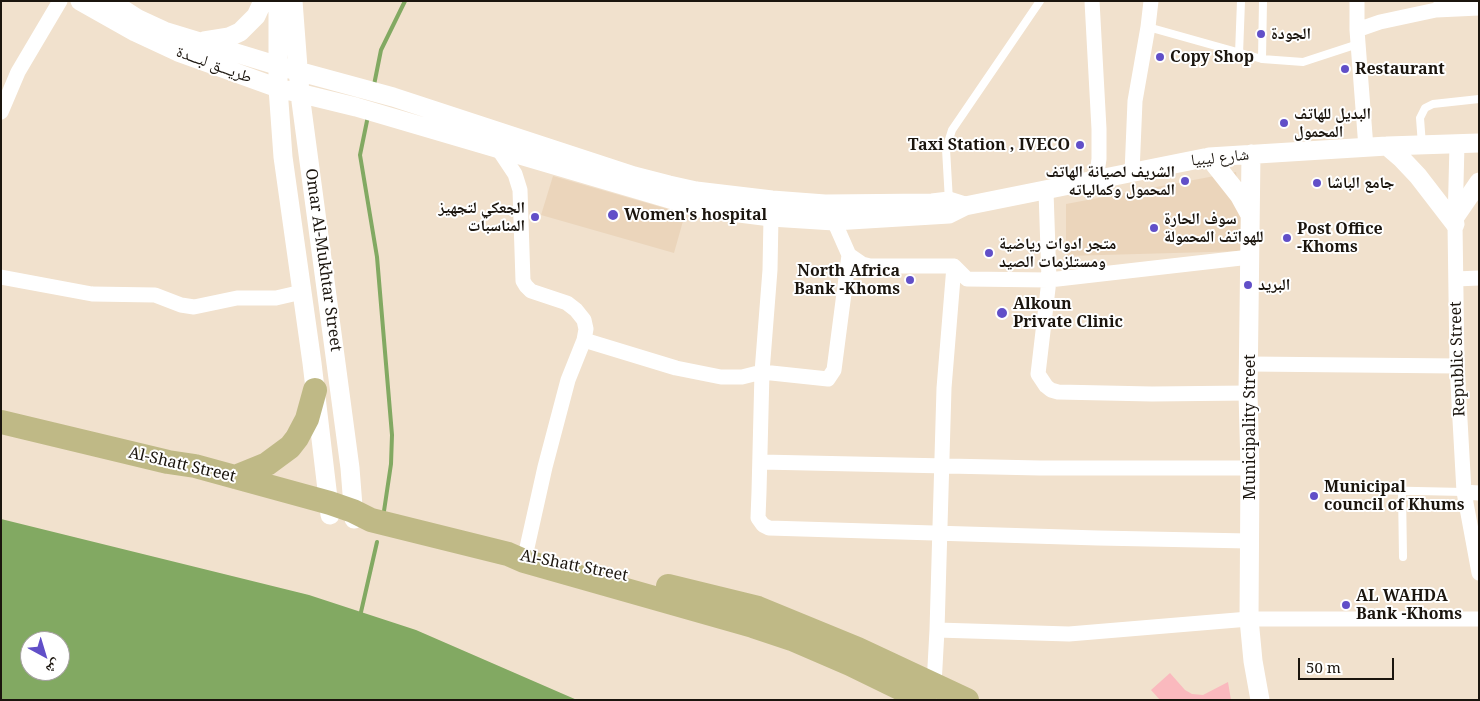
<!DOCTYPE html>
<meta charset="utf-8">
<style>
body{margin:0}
#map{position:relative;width:1480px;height:701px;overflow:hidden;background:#f1e1cd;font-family:"Noto Serif","Noto Naskh Arabic",serif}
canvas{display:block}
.frame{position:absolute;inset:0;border:2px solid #1b150e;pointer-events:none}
.north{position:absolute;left:20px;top:631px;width:50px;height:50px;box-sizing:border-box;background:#fff;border:1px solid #a4a19f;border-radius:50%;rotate:141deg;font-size:14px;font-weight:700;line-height:20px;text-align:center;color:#1b150e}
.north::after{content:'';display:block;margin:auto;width:18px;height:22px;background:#614fc8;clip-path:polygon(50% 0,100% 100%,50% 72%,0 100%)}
.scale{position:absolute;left:1298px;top:658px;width:96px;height:22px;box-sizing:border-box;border:2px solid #1b150e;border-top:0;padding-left:6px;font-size:15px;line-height:18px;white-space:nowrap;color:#1b150e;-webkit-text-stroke:4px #fff;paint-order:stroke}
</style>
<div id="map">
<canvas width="1480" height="701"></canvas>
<div class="frame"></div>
<div class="north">ش</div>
<div class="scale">50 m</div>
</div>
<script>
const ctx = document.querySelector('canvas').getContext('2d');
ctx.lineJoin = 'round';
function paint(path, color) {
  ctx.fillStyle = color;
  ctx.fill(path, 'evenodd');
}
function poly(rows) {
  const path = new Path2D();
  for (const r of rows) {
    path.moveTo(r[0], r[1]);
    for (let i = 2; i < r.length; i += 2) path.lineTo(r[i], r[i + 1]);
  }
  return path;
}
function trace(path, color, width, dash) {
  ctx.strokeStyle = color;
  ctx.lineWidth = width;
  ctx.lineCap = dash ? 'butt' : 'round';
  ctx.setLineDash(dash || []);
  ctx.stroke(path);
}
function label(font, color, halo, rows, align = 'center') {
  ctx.font = font + ' "Noto Serif","Noto Naskh Arabic",serif';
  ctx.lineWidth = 4;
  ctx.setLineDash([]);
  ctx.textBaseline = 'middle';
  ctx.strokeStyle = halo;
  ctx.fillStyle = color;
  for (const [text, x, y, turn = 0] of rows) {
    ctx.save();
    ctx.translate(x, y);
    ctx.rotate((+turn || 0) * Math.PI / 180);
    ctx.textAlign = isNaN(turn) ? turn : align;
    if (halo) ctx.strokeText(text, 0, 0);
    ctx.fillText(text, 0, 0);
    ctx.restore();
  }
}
paint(poly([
 [1236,172,1246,251,1066,256,1066,204],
 [553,176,685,214,674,253,541,215]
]), '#ebd5bb');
paint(poly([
 [1170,673,1185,690,1192,694,1203,695,1228,682,1231,700,1160,700,1151,690]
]), '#fab9be');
paint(poly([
 [1,519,309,595,416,630,577,700,1,700],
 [30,641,60,641,60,671,30,671]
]), '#82a962');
trace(poly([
 [374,85,381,50,405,1],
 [368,116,360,155,377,257,392,435,391,464,384,511],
 [361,612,377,542]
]), '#82a962', 4);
trace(poly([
 [1148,27,1262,59,1303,62,1358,44],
 [1239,54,1241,1],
 [1262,59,1263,1],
 [1422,145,1420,118,1425,108,1433,104,1479,99],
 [949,201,946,149,952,130,1040,1],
 [1370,490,1464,492],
 [1402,491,1403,557]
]), '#fff', 8);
trace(poly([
 [1092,1,1099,129,1099,159,1096,180],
 [1357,1,1357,30,1366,148],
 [1436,10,1479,8],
 [1357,30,1380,22,1436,10,1448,1],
 [1,112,18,72,60,1],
 [1457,144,1455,224,1457,366,1464,492,1479,573],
 [499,150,515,174,520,190,523,281,526,286,531,291,567,303,576,310,584,320,586,329,584,340,568,380,545,467,524,561],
 [1132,173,1135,101,1148,27,1151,1],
 [1046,191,1049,280,1038,374,1046,386,1051,390,1058,392,1152,394,1248,393],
 [771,217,770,270,762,372,759,492,758,518,763,525,769,528,1098,538,1249,541],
 [834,221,849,255,862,264,870,266,954,266,967,279,1049,280,1250,257],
 [954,266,944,388,937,630,1069,634,1249,619,1479,619],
 [1,277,92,294,155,295,181,305,194,307,237,298,276,298,302,292],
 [1456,279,1479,278],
 [584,340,676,368,721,377,742,377,762,372,828,379,834,370,849,255],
 [1249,364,1457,366],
 [761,462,1040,468,1250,468],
 [1464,492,1479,493],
 [934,685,937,630]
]), '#fff', 15);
trace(poly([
 [80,1,135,32,178,52,278,88,356,107,700,208,771,217,834,221,949,214,965,206,1209,157,1387,146,1479,143],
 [110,1,138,19,164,31,279,66,393,97,634,176,669,185,696,191,772,200,825,204,932,203,949,201,965,206],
 [278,1,278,88,283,157,312,363,330,515],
 [293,1,300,94,350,468,354,519],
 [204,41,229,37,240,32,256,16,263,1],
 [1387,146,1401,158,1418,176,1455,224],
 [1251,154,1248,393,1250,468,1249,619,1253,661,1260,700],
 [1209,157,1239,195,1250,215],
 [1455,217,1479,182]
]), '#fff', 19);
trace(poly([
 [1,422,168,462,195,466,330,503,353,511,371,520,508,554,524,561,753,626,792,639,850,664,924,700],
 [235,477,267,464,290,447,297,438,307,419,315,390],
 [668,586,758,608,858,649,967,700]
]), '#bfb986', 24);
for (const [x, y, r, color] of [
 [1261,34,5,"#614fc8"],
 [1160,57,5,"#614fc8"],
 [1345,69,5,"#614fc8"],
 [1284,123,5,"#614fc8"],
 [1080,145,5,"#614fc8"],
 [1185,181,5,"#614fc8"],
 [1317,183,5,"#614fc8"],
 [613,215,6,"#614fc8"],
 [535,217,5,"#614fc8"],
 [1154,228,5,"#614fc8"],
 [1287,238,5,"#614fc8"],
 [989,253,5,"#614fc8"],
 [910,280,5,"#614fc8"],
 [1248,285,5,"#614fc8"],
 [1002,313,6,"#614fc8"],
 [1314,496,5,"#614fc8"],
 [1346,605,5,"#614fc8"]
]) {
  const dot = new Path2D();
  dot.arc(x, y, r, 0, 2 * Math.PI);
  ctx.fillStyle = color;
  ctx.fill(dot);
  trace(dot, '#fff', 2);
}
label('bold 16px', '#1b150e', '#fff', [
 ["الجودة",1271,34],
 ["Copy Shop",1170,57],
 ["Restaurant",1355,69],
 ["البديل للهاتف",1294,114],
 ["المحمول",1294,132],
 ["Taxi Station , IVECO",1070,145,"right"],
 ["الشريف لصيانة الهاتف",1175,172,"right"],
 ["المحمول وكمالياته",1175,190,"right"],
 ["جامع الباشا",1327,183],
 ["الجعكي لتجهيز",525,208,"right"],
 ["المناسبات",525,226,"right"],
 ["Women's hospital",624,215],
 ["سوف الحارة",1164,219],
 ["للهواتف المحمولة",1164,237],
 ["Post Office",1297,229],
 ["-Khoms",1297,247],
 ["متجر ادوات رياضية",999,244],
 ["ومستلزمات الصيد",999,262],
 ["North Africa",900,271,"right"],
 ["Bank -Khoms",900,289,"right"],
 ["البريد",1258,285],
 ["Alkoun",1013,304],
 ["Private Clinic",1013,322],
 ["Municipal",1324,487],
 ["council of Khums",1324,505],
 ["AL WAHDA",1356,596],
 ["Bank -Khoms",1356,614]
], 'left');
label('16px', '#1b150e', '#fff', [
 ["طريـــق لبـــدة",214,65,20],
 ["شارع ليبيا",1220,158,-6],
 ["Omar Al-Mukhtar Street",323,260,82],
 ["Republic Street",1458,359,-92],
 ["Municipality Street",1250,427,-90],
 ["Al-Shatt Street",182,465,13],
 ["Al-Shatt Street",574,566,11]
]);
</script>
